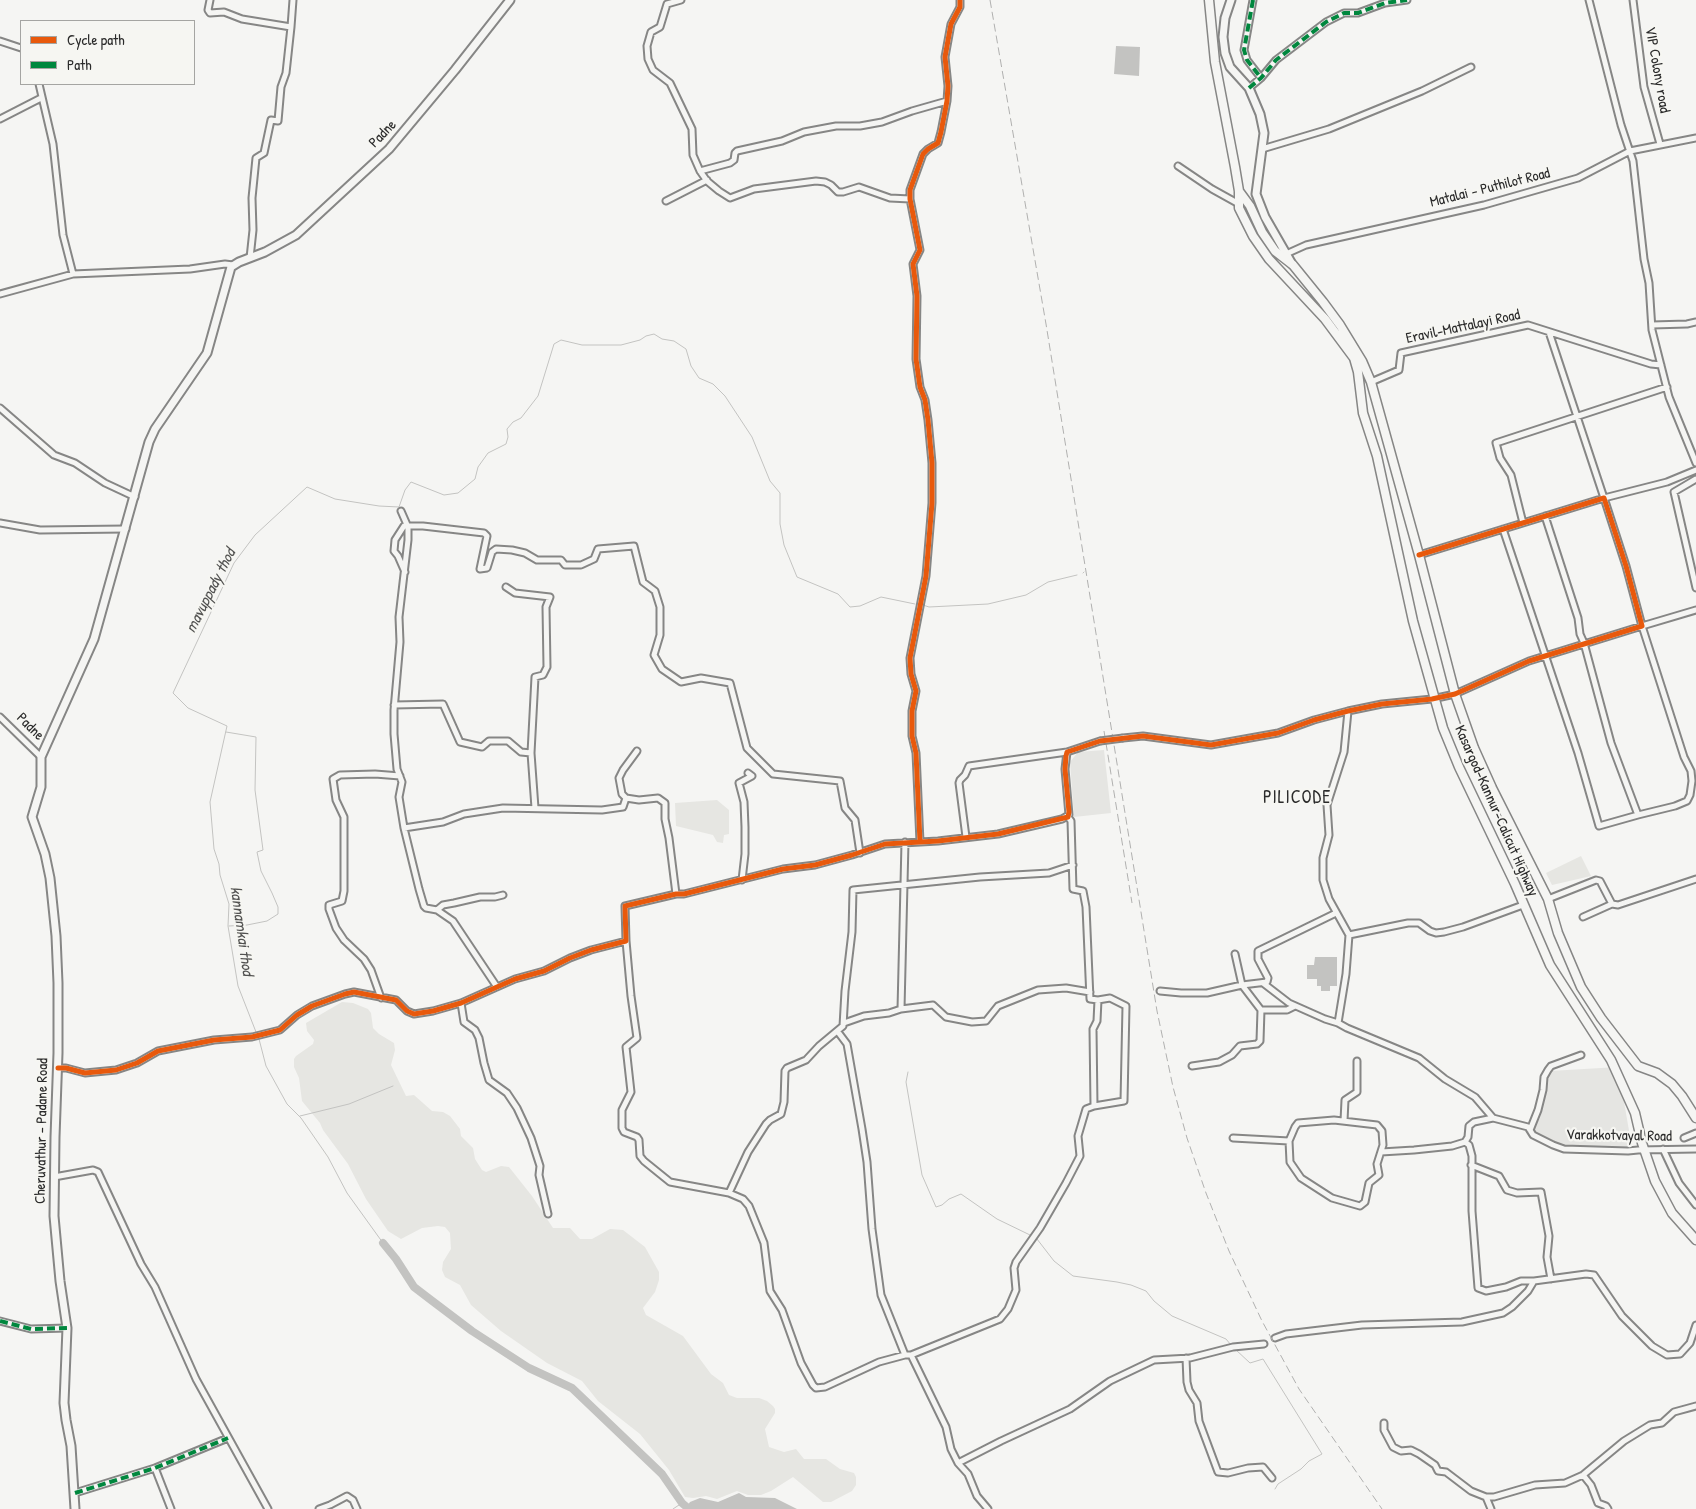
<!DOCTYPE html>
<style>
body{margin:0}
#map{position:relative;width:1696px;height:1509px;overflow:hidden;background:#f5f5f3;font-family:"Patrick Hand",sans-serif}
canvas{display:block}
.legend{position:absolute;left:20px;top:20px;width:175px;height:65px;box-sizing:border-box;background:#f6f6f2;border:1px solid #a5a5a2;margin:0;padding:6px 9px;list-style:none;font-size:15px;color:#2b2b2b}
.legend li{display:flex;align-items:center;gap:10px;height:25px}
.legend b{width:25px;border:1px solid #a5a5a2}
</style>
<div id="map">
<canvas width="1696" height="1509"></canvas>
<ul class="legend">
<li><b style="height:6px;background:#e8590c"></b>Cycle path</li>
<li><b style="height:6px;background:#00873e"></b>Path</li>
</ul>
</div>
<script>
const ctx = document.querySelector('canvas').getContext('2d');
ctx.lineJoin = 'round';
function paint(path, color) {
  ctx.fillStyle = color;
  ctx.fill(path, 'evenodd');
}
function poly(rows) {
  const path = new Path2D();
  for (const r of rows) {
    path.moveTo(r[0], r[1]);
    for (let i = 2; i < r.length; i += 2) path.lineTo(r[i], r[i + 1]);
  }
  return path;
}
function trace(path, color, width, dash) {
  ctx.strokeStyle = color;
  ctx.lineWidth = width;
  ctx.lineCap = dash ? 'butt' : 'round';
  ctx.setLineDash(dash || []);
  ctx.stroke(path);
}
function label(font, color, halo, rows, align = 'center') {
  ctx.font = font + ' "Patrick Hand",sans-serif';
  ctx.lineWidth = 4.5;
  ctx.setLineDash([]);
  ctx.textBaseline = 'middle';
  ctx.strokeStyle = halo;
  ctx.fillStyle = color;
  for (const [text, x, y, turn = 0] of rows) {
    ctx.save();
    ctx.translate(x, y);
    ctx.rotate((+turn || 0) * Math.PI / 180);
    ctx.textAlign = isNaN(turn) ? turn : align;
    if (halo) ctx.strokeText(text, 0, 0);
    ctx.fillText(text, 0, 0);
    ctx.restore();
  }
}
paint(poly([
 [1104,750,1111,813,1074,817,1070,762,1078,752],
 [1618,1067,1632,1148,1575,1149,1555,1145,1535,1134,1532,1130,1540,1118,1545,1081,1550,1071]
]), '#e5e5e2');
paint(poly([
 [717,800,729,810,729,834,724,835,723,843,717,842,713,835,676,826,675,803],
 [1581,856,1591,876,1552,885,1546,873],
 [342,1002,353,1003,368,1009,371,1013,373,1028,379,1034,394,1043,395,1050,391,1065,406,1096,414,1095,432,1111,443,1112,450,1116,460,1129,461,1136,473,1148,475,1159,482,1170,486,1172,501,1166,509,1167,532,1196,553,1228,570,1228,580,1239,592,1239,610,1229,623,1230,645,1247,659,1272,659,1280,655,1292,643,1308,646,1315,683,1336,711,1374,723,1383,729,1395,737,1398,759,1398,767,1401,773,1406,775,1409,775,1413,765,1429,769,1447,784,1452,796,1449,804,1459,826,1459,840,1469,854,1473,856,1477,856,1485,852,1491,831,1502,823,1502,793,1477,771,1491,761,1495,748,1495,737,1491,717,1499,706,1496,693,1498,685,1497,669,1470,640,1434,598,1401,582,1381,547,1363,501,1331,471,1305,460,1285,445,1277,442,1270,443,1262,451,1249,450,1233,445,1227,438,1226,422,1228,401,1239,388,1231,366,1199,348,1164,323,1130,320,1123,302,1101,299,1078,294,1067,294,1059,296,1056,313,1044,314,1040,307,1031,306,1023]
]), '#e6e6e2');
paint(poly([
 [1116,46,1140,47,1139,76,1114,74],
 [1315,957,1337,957,1337,986,1330,986,1330,991,1321,991,1321,986,1317,986,1317,979,1307,979,1307,965,1314,965],
 [739,1493,746,1497,775,1498,797,1509,685,1509,690,1502,700,1498,718,1502]
]), '#c3c3c1');
trace(poly([
 [1083,573,1084,572],
 [923,605,929,607,988,604,1026,595,1048,582,1077,575],
 [226,732,256,737,255,790,263,850,257,852,261,871,272,893,278,907,278,914,267,921,247,925,229,926],
 [256,1032,238,986,228,926,229,904,220,875,219,864,214,849,210,802,227,726,188,708,173,693,234,563,255,535,307,487,335,499,379,506,399,507,405,490,411,482,444,495,458,493,475,479,478,467,488,453,506,444,508,437,507,429,513,422,521,418,538,396,554,344,561,340,582,345,621,345,640,340,646,336,654,334,662,339,674,341,686,349,691,366,699,378,713,384,725,396,752,437,770,481,780,493,780,524,784,545,797,577,838,594,850,607,860,606,881,597,915,604],
 [259,1039,266,1066,287,1104,301,1118,328,1157,347,1193,383,1243],
 [908,1072,906,1082,922,1175,936,1207,942,1205,949,1199,961,1194,997,1219,1030,1235],
 [300,1116,349,1104,393,1086],
 [1037,1239,1054,1261,1073,1276,1117,1282,1131,1285,1146,1291,1154,1301,1172,1316,1226,1339,1231,1345],
 [1235,1349,1250,1363,1263,1359,1322,1454,1309,1461,1301,1469,1278,1484,1275,1489],
 [673,1509,682,1503]
]), '#c3c3c1', 1);
trace(poly([
 [383,1243,396,1259,414,1287,431,1300,472,1331,529,1368,572,1388,662,1474,682,1503,689,1509]
]), '#c3c3c1', 8);
const minor = poly([
 [210,0,208,10,210,13,224,12,242,19,291,27,286,73,281,87,278,121,271,120,264,153,256,158,252,198,253,230,250,258],
 [681,0,667,4,660,27,651,32,647,46,648,59,653,70,670,83,692,129,693,155,700,171,707,181,719,191,730,198,754,189,816,181,825,182,831,185,838,192,843,192,859,187,890,198,910,199],
 [1253,0,1244,50,1247,60,1261,78],
 [1589,0,1621,125,1633,161,1644,259,1649,283,1652,330,1669,397,1696,463],
 [1633,0,1644,87,1660,144],
 [291,27,293,0],
 [0,41,21,48],
 [39,84,53,144,63,235,73,274],
 [1249,88,1261,78,1276,60,1326,22,1344,13,1358,13,1385,3,1407,0],
 [0,119,41,98],
 [1262,149,1329,129,1422,91,1471,67],
 [1178,166,1212,189,1239,204],
 [700,171,730,163,734,160,735,153,737,151,782,141,804,132,836,126,860,126,882,122,912,111,947,101],
 [666,201,707,180],
 [1286,254,1306,245,1484,205,1578,178,1630,151,1696,138],
 [0,294,73,274,190,269,225,264,233,265],
 [1652,325,1687,324,1696,322],
 [1549,332,1604,498,1667,482,1696,470],
 [1371,382,1399,370,1401,353,1528,325,1651,364,1661,365],
 [0,408,54,455,75,463,105,483,135,497],
 [1696,479,1674,492,1696,588],
 [401,511,408,527,408,540,399,617,400,642,394,710,394,734,397,769,402,782,399,797,404,828,443,822,464,814,503,808,602,810,623,807,626,798],
 [0,523,40,530,126,529],
 [1523,523,1511,475,1500,458,1496,443,1667,387],
 [1503,529,1578,753,1599,826,1638,815,1611,743,1584,643,1580,634,1578,618,1545,516],
 [405,572,398,556,394,551,395,540,404,526,423,526,484,533,487,536,480,569,487,568,492,552,496,549,512,550,525,553,537,560,561,560,565,565,581,565,594,559,598,549,634,546,643,582,655,591,660,607,660,635,654,655,662,669,681,682,701,678,730,683,747,748,773,774,840,781,845,808,855,820,860,853],
 [394,705,443,704,460,742,482,747,489,741,508,741,521,752,531,753,535,677,543,675,547,667,546,607,550,597,515,593,506,587],
 [1348,711,1344,752,1327,805,1329,835,1323,858,1323,880,1329,899,1349,935,1408,923,1419,923,1430,931,1436,933,1444,932,1463,927,1523,905],
 [0,717,41,757],
 [1123,738,1143,736,1211,745,1278,733,1314,720,1348,711,1382,704,1432,699,1455,694,1529,661,1642,626,1626,566,1604,498,1419,555],
 [637,751,623,770,619,778,622,794,626,798,639,800,658,798,665,803,665,819,669,838,676,894],
 [531,753,535,808],
 [1638,815,1675,806,1687,801,1690,795,1692,781,1691,771,1684,757,1642,626,1696,610],
 [404,828,419,889,424,906,426,908,437,910,453,921,497,987],
 [966,837,959,783,960,780,965,775,969,766,1067,752],
 [920,842,916,753,912,736,912,711,916,691,911,674,910,658,926,576,932,503,932,463,928,420,925,400,920,387,916,359,917,296,913,264,920,250,910,199,910,190,923,154,928,149,938,143,941,132,947,101,948,86,945,57,951,24,960,7,960,0],
 [742,880,745,854,745,827,744,802,739,783,752,776,748,773],
 [1548,899,1596,880,1600,881,1612,904,1618,905,1696,879],
 [437,910,443,905,454,903,480,897,495,897,503,895],
 [1583,917,1612,904],
 [1349,935,1346,974,1338,1023,1347,1028,1419,1058,1445,1079,1475,1097,1493,1118,1528,1127,1533,1135,1553,1145,1564,1149,1628,1151,1638,1150,1696,1149],
 [626,941,631,996,637,1038,626,1047,631,1092,622,1110,622,1128,624,1132,637,1137,639,1140,640,1156,644,1161,670,1182,729,1193,743,1199,749,1206,764,1243,770,1291,782,1310,801,1363,813,1385,816,1388,825,1387,879,1362,905,1355,911,1355,946,1427,951,1449,958,1463,968,1474,977,1496,988,1509],
 [1235,954,1242,985,1261,1010,1287,1010,1295,1006],
 [1263,983,1289,1003,1325,1019,1338,1023],
 [1160,991,1181,993,1207,993,1242,985,1267,982,1268,978,1258,959,1258,951,1336,913],
 [381,998,371,970,364,959,344,940,336,928,329,909,329,905,342,901,344,891,344,817,336,800,333,779,340,775,375,774,400,776],
 [461,1003,464,1022,475,1030,479,1038,484,1063,489,1080,507,1093,517,1108,531,1138,540,1166,539,1175,548,1214],
 [901,1009,933,1005,946,1017,972,1022,986,1021,998,1006,1038,990,1066,988,1090,992],
 [844,1023,864,1016,889,1013,901,1009,905,842],
 [838,1032,847,1044,862,1129,867,1162,872,1229,881,1295,905,1355],
 [1192,1066,1219,1062,1232,1055,1240,1046,1257,1044,1260,1041,1261,1010],
 [58,1068,66,1068,85,1073,116,1070,137,1063,158,1051,214,1040,252,1037,280,1030,297,1015,312,1006,345,994,354,992,396,1000,407,1011,414,1014,433,1011,461,1003,515,979,544,971,570,958,591,950,626,941,625,906,676,894,684,894,783,869,815,865,852,855,885,844,938,841,998,834,1062,819,1069,815,1065,769,1067,752,1100,741],
 [1094,1106,1124,1101,1126,1006,1110,998,1098,1000],
 [1334,1120,1377,1125,1382,1131,1383,1145,1377,1164,1379,1175,1369,1183,1365,1202,1360,1206,1332,1198,1301,1178,1290,1162,1289,1141,1295,1127,1298,1123,1334,1120],
 [1344,1121,1345,1100,1357,1092,1357,1061],
 [1530,1130,1538,1110,1543,1090,1544,1077,1548,1070,1551,1066,1581,1055],
 [1233,1138,1289,1141],
 [1684,1138,1696,1133],
 [1465,1142,1469,1145,1472,1156,1472,1211,1478,1288,1486,1291,1506,1287,1521,1281,1534,1281],
 [1663,1149,1679,1183,1696,1205],
 [1381,1152,1414,1150,1452,1146,1465,1142,1468,1137,1469,1126,1474,1122,1493,1118],
 [1471,1165,1499,1176,1507,1190,1517,1193,1541,1192,1549,1236,1547,1257,1551,1279],
 [54,1177,93,1170,98,1172,141,1264,155,1287,196,1379,268,1509],
 [729,1193,748,1152,766,1124,770,1120,781,1114,784,1102,785,1071,787,1068,806,1060,819,1046,843,1026,845,991,852,932,853,890,980,877,1049,873,1073,865],
 [0,1321,31,1329,67,1328],
 [1275,1338,1286,1334,1362,1325,1462,1322,1503,1313,1512,1307,1528,1291,1534,1281,1586,1274,1594,1275,1622,1316,1652,1346,1667,1355,1680,1354,1690,1343,1696,1325],
 [911,1355,1000,1319,1008,1309,1016,1290,1014,1268,1016,1262,1040,1228,1066,1183,1080,1156,1078,1136,1086,1109,1094,1106,1093,1029,1097,1021,1098,1000,1090,999,1086,907,1083,891,1073,889,1071,821,1068,817],
 [1186,1358,1187,1382,1189,1390,1197,1403,1199,1421,1218,1472,1228,1473,1248,1468,1263,1467,1272,1478],
 [1384,1423,1384,1430,1393,1447,1401,1451,1411,1450,1419,1454,1435,1465,1438,1471,1446,1472,1471,1491,1486,1497,1494,1497,1535,1485,1565,1483,1583,1475,1624,1441,1650,1425,1662,1423,1674,1412,1696,1406],
 [958,1463,1001,1441,1070,1409,1110,1381,1154,1360,1190,1358,1233,1347,1264,1344],
 [155,1468,171,1509],
 [1583,1475,1591,1485,1598,1503,1606,1506,1608,1509],
 [75,1493,155,1468,228,1438],
 [1486,1497,1491,1509],
 [319,1509,330,1505,347,1496,353,1500,357,1509]
]);
const major = poly([
 [1231,0,1225,18,1223,37,1225,53,1230,67,1249,88,1260,114,1264,133,1256,194,1265,217,1292,264],
 [75,1509,71,1446,66,1420,64,1403,67,1328,60,1281,54,1216,55,1137,58,1053,58,983,56,936,50,878,45,854,32,817,41,787,41,757,94,639,149,442,155,429,207,353,231,267,239,262,265,252,296,235,389,149,455,70,510,0]
]);
const highway = poly([
 [1209,0,1215,62,1235,167,1239,191,1239,208,1253,236,1269,259,1325,319,1354,358,1358,372,1363,413,1377,456,1413,621,1443,728,1459,767,1515,884,1550,965,1611,1060,1635,1113,1642,1143,1655,1181,1672,1213,1696,1240],
 [1239,191,1250,206,1262,232,1275,251,1293,265,1323,302,1340,325,1362,361,1371,382,1419,555,1455,694,1474,748,1492,788,1548,899,1558,933,1581,987,1601,1018,1638,1066,1657,1073,1672,1084,1682,1096,1696,1118]
]);
trace(minor, '#868685', 9);
trace(major, '#868685', 11);
trace(highway, '#868685', 11);
trace(minor, '#f5f5f3', 5);
trace(major, '#f5f5f3', 7);
trace(highway, '#f5f5f3', 8);
trace(poly([
 [990,0,1046,324,1157,1011,1173,1087,1187,1138,1206,1193,1229,1251,1262,1321,1299,1389,1382,1509],
 [1104,731,1132,903]
]), '#b0b0af', 1, [8, 4]);
const minorBridge = poly([
 [1100,741,1123,738]
]);
trace(minorBridge, '#868685', 9, []);
trace(minorBridge, '#f5f5f3', 5);
trace(poly([
 [1253,0,1244,50,1247,60,1261,78],
 [1249,88,1261,78,1276,60,1326,22,1344,13,1358,13,1385,3,1407,0],
 [0,1321,31,1329,67,1328],
 [75,1493,155,1468,228,1438]
]), '#00873e', 4, [8, 4]);
trace(poly([
 [920,842,916,753,912,736,912,711,916,691,911,674,910,658,926,576,932,503,932,463,928,420,925,400,920,387,916,359,917,296,913,264,920,250,910,199,910,190,923,154,928,149,938,143,941,132,947,101,948,86,945,57,951,24,960,7,960,0],
 [58,1068,66,1068,85,1073,116,1070,137,1063,158,1051,214,1040,252,1037,280,1030,297,1015,312,1006,345,994,354,992,396,1000,407,1011,414,1014,433,1011,461,1003,515,979,544,971,570,958,591,950,626,941,625,906,676,894,684,894,783,869,815,865,852,855,885,844,938,841,998,834,1068,817,1069,812,1065,769,1066,756,1067,752,1100,741,1143,736,1211,745,1278,733,1314,720,1348,711,1382,704,1432,699,1455,694,1529,661,1642,626,1626,566,1604,498,1419,555]
]), '#e8590c', 5);
label('15px', '#2b2b2b', '#f6f6f2', [
 ["VIP Colony road",1657,70,80],
 ["Padne",383,134,-46],
 ["Matalai - Puthilot Road",1490,188,-14],
 ["Eravil-Mattalayi Road",1463,327,-12],
 ["Padne",30,727,45],
 ["Kasargod-Kannur-Calicut Highway",1496,811,66],
 ["Cheruvathur - Padane Road",42,1131,-89],
 ["Varakkotvayal Road",1619,1136,1]
]);
label('italic 16px', '#525251', '#f6f6f2', [
 ["mavuppady thod",211,591,-63],
 ["kannamkai thod",241,931,82]
]);
ctx.letterSpacing = '1px';
label('18px', '#2b2b2b', '#f6f6f2', [
 ["PILICODE",1297,798]
]);
ctx.letterSpacing = '0px';
</script>
